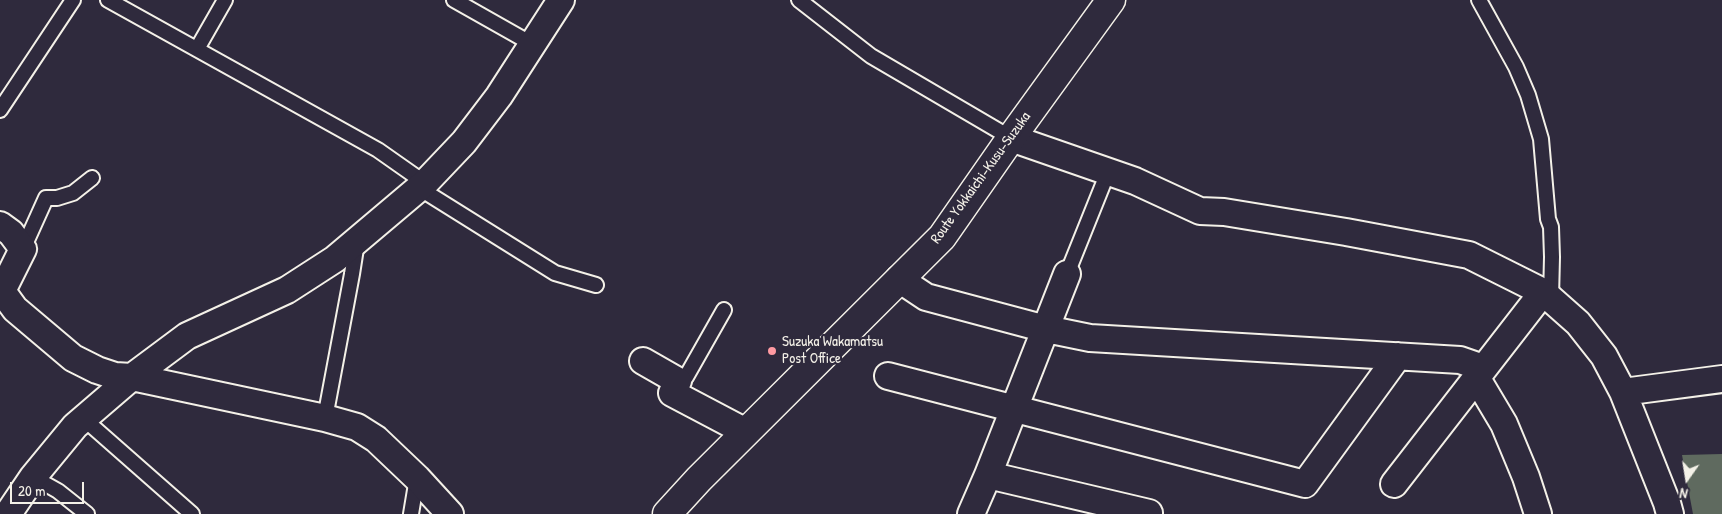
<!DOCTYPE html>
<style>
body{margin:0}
#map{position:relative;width:1722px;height:514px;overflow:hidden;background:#2f2a3d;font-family:"Patrick Hand",sans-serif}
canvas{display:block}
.north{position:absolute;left:1662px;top:454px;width:50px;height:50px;-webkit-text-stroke:4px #2f2a3d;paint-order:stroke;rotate:193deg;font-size:14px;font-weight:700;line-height:20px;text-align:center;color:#f4f1e8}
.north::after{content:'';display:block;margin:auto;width:18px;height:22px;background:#f4f1e8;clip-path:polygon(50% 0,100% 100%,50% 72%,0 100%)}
.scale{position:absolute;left:10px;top:482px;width:74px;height:22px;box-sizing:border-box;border:2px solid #f4f1e8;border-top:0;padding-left:6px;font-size:15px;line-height:18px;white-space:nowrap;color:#f4f1e8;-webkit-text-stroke:4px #2f2a3d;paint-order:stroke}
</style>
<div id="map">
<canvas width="1722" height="514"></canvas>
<div class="north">N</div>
<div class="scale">20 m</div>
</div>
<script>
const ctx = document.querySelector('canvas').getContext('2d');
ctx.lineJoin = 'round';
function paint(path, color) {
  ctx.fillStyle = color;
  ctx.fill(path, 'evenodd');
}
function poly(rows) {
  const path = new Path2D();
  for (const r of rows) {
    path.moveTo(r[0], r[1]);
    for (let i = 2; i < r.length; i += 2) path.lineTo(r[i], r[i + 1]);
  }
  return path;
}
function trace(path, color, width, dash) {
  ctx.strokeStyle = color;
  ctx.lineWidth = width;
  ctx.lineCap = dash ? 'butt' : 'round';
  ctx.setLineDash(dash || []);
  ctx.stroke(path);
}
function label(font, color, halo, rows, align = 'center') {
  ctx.font = font + ' "Patrick Hand",sans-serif';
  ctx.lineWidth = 4.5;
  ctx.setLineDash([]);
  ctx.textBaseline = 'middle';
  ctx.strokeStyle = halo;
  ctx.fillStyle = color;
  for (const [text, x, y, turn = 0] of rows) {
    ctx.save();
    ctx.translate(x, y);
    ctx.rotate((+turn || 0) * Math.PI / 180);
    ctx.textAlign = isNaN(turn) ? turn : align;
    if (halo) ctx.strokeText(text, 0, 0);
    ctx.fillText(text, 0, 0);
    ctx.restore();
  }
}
paint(poly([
 [1722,454,1722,514,1693,514,1682,455]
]), '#5f6a5f');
const service = poly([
 [108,0,378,150,425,183],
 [454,0,532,44],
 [799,0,871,56,1011,138],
 [1479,0,1516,67,1528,95,1541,139,1548,219,1551,227,1552,257,1551,298],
 [197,49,225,0],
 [0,110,73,0],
 [419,188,555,273,596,285],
 [23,249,46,198,57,198,73,193,92,178],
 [1067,274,1108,172],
 [678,381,686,377,724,310],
 [325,418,352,274,357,242],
 [84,419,192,514],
 [33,477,58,491,87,514],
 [411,514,417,478]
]);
const minor = poly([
 [1011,138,1135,181,1200,211,1224,212,1346,232,1469,255,1543,292,1578,323,1604,356,1623,392,1667,503,1670,514],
 [0,225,11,233,23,249,2,291,15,309,73,358,97,370,115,376,132,377,325,418,357,427,376,439,417,478,450,514],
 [899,279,926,297,1046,329,1090,338,1460,360,1483,368],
 [643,361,678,381,672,393,746,432],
 [888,376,1305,484,1398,356],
 [1476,377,1504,424,1526,477,1538,514],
 [1623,392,1722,379],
 [988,475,1149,513],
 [1394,484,1543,292],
 [8,514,33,477,75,426,132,377,187,336,287,290,335,259,425,183,464,142,499,96,561,0],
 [971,514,988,475,1067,274]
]);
const primary = poly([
 [667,514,699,479,942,237,1011,138,1111,0]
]);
trace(service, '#f4f1e8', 18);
trace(minor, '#f4f1e8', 30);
trace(primary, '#f4f1e8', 31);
trace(service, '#2f2a3d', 14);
trace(minor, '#2f2a3d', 26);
trace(primary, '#2f2a3d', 28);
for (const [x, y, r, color] of [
 [772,351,5,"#ff9aa2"]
]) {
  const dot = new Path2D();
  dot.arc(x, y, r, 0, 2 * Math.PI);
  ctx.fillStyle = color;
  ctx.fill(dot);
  trace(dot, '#2f2a3d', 2);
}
label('15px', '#f4f1e8', '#2f2a3d', [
 ["Route Yokkaichi-Kusu-Suzuka",981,178,-54]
]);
label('15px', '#f4f1e8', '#2f2a3d', [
 ["Suzuka Wakamatsu",782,342],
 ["Post Office",782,359]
], 'left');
</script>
